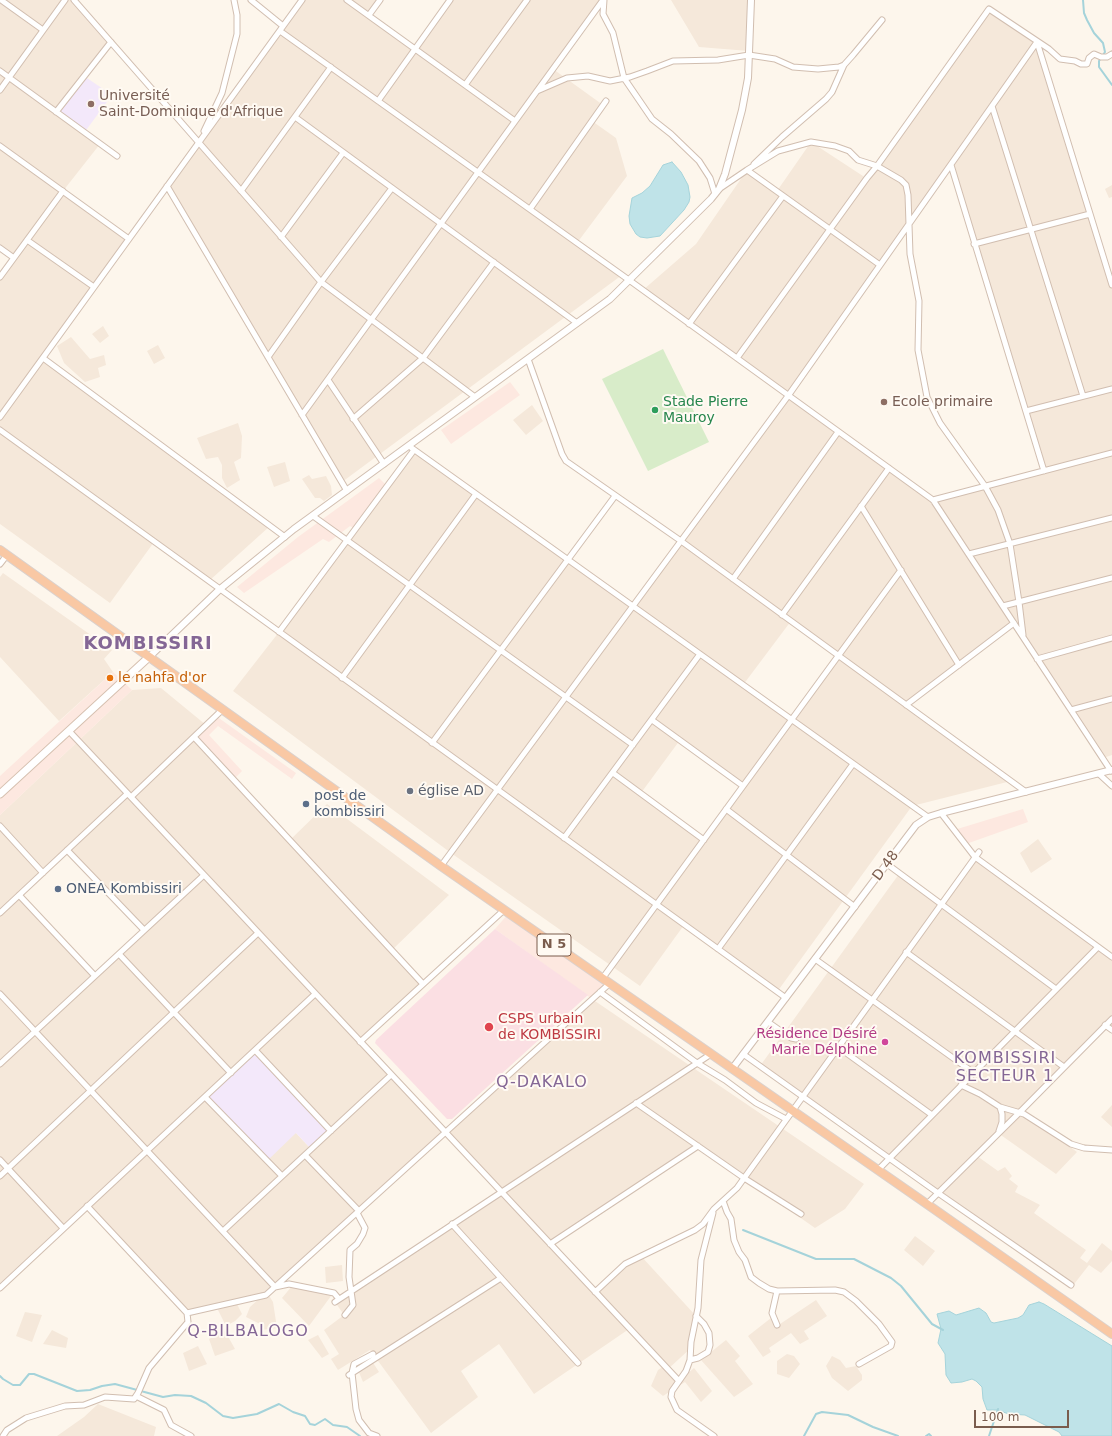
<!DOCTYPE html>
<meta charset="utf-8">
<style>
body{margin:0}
#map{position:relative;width:1112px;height:1436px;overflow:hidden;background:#fdf6ec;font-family:"DejaVu Sans",sans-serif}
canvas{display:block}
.scale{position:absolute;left:974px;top:1410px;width:95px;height:18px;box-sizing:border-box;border:2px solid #7a5c4d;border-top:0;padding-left:5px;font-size:12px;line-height:14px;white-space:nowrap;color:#7a5c4d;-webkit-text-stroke:3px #fffaf3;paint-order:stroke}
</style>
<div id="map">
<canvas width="1112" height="1436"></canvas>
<div class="scale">100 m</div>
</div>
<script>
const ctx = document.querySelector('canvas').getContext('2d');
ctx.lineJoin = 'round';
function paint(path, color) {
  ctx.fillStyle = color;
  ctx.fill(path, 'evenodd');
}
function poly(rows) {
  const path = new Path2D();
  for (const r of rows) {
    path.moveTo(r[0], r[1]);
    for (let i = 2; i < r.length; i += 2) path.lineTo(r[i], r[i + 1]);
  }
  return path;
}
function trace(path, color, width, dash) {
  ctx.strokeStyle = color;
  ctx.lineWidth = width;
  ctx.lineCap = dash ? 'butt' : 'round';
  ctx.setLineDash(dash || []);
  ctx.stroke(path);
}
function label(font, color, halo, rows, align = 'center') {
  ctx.font = font + ' "DejaVu Sans",sans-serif';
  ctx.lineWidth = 4;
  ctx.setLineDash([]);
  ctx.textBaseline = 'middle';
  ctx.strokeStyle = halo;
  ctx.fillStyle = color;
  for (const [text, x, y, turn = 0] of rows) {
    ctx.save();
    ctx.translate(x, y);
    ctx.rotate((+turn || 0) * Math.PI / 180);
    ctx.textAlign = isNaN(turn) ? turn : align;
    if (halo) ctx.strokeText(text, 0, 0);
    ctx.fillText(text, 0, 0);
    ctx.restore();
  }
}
paint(poly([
 [0,0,74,0,111,42,56,112,100,144,63,191,129,239,43,358,270,526,209,581,154,542,110,603,0,524,0,277,14,258,0,248],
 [302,0,380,0,369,15,415,49,450,0,603,0,553,69,603,105,592,121,616,138,627,176,577,243,622,275,342,482,167,186],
 [671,0,751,0,749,51,699,47],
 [989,9,1037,42,1112,285,1112,755,1103,758,1014,623,907,705,1011,781,912,806,777,992,684,925,640,986,451,853,233,691,279,632,414,450,632,606,788,396,643,290,696,244,747,170,777,191,811,142,866,178],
 [951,165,1044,470,933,500,788,396],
 [791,621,838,656,792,720,743,685],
 [680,740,743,786,704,840,641,793],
 [1112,185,1112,197,1109,198,1105,189],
 [103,326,109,336,100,343,92,334],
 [71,337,90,359,104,355,106,365,98,368,100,377,85,382,64,363,57,346],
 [158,345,165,358,154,364,147,351],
 [532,405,543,421,526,435,513,420],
 [238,423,242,436,241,458,234,462,240,480,227,488,222,478,222,465,218,457,206,459,197,438],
 [285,462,290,481,274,487,267,467],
 [309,475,312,479,326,476,331,486,332,495,324,501,320,498,315,498,302,479],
 [3,573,112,650,104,659,113,672,59,721,0,657,0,577],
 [161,688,206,725,194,737,290,840,327,804,449,895,392,950,423,984,360,1042,445,1132,592,999,864,1184,845,1209,815,1228,698,1146,550,1244,595,1292,625,1264,641,1256,696,1316,691,1348,668,1369,679,1381,694,1368,712,1391,701,1402,685,1382,663,1396,651,1386,658,1370,664,1366,629,1329,534,1394,499,1344,461,1371,478,1397,431,1433,370,1350,338,1370,331,1359,339,1354,324,1330,344,1315,335,1302,501,1192,445,1133,268,1294,273,1302,277,1328,261,1330,260,1324,246,1317,250,1307,261,1297,236,1302,242,1314,235,1321,226,1326,217,1308,187,1313,87,1206,0,1288,0,815,132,690],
 [67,850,144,930,95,976,19,895],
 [330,1131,311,1149,296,1133],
 [1038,839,1052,859,1031,873,1020,853],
 [975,857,1112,957,1112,1030,1106,1026,1021,1110,1077,1152,1056,1174,998,1133,977,1156,998,1171,1005,1167,1012,1176,1009,1179,1018,1186,1015,1192,1040,1205,1034,1213,1086,1250,1080,1258,1087,1263,1102,1243,1112,1251,1112,1261,1101,1273,1089,1265,1071,1288,760,1066,899,874,941,904],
 [1112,1105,1112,1127,1101,1117],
 [915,1236,935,1251,923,1266,904,1250],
 [342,1265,343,1281,326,1283,325,1267],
 [292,1286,331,1296,309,1326,282,1298],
 [816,1300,827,1316,804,1331,809,1339,800,1344,791,1333,769,1348,771,1352,763,1357,748,1336,771,1318,777,1326],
 [25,1312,42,1315,32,1342,16,1336],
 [52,1330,68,1338,66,1348,43,1344],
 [225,1331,235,1349,215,1356,209,1339],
 [318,1335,329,1354,322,1358,308,1340],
 [726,1340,740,1356,735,1361,753,1384,734,1397,701,1360],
 [198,1346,207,1364,189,1371,183,1353],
 [787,1354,794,1356,800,1364,789,1378,777,1374,777,1361],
 [832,1356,840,1360,846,1368,856,1366,862,1375,862,1380,848,1391,832,1378,826,1366],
 [370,1358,379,1372,363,1382,356,1365],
 [98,1404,156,1427,154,1436,57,1436,84,1417]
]), '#f5e8da');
paint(poly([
 [510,382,520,395,451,444,441,430],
 [379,478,387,486,355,529,350,526,329,542,323,539,244,593,237,587,298,537],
 [113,672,132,690,0,815,0,776],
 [216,716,296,773,292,779,218,726,209,735,242,771,233,780,194,737],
 [1023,809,1028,822,966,844,954,830],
 [509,913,609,984,592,999,495,929]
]), '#fde8e0');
paint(poly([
 [84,76,112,95,84,133,56,112],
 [255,1050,331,1131,311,1149,296,1133,267,1161,205,1097]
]), '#f3e8fa');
paint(poly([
 [495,929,588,995,452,1119,447,1119,375,1043,376,1040]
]), '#fbdfe3');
paint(poly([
 [663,349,709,442,648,471,602,379]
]), '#d8ecc9');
const water = poly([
 [672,162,681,172,688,185,690,197,689,202,684,210,660,236,647,238,640,237,636,234,630,224,629,216,632,198,642,193,650,186,663,165,672,162],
 [1039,1302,1044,1304,1112,1346,1112,1436,1062,1436,1059,1432,1025,1415,1009,1414,997,1410,987,1410,983,1399,982,1387,976,1381,972,1379,962,1382,951,1383,946,1375,945,1354,938,1343,941,1329,937,1314,949,1311,956,1315,979,1308,986,1313,991,1322,994,1323,1018,1318,1023,1315,1029,1305,1039,1302]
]);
paint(water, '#bfe3e8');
trace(water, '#a5d3da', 1);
trace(poly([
 [1083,0,1084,13,1087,20,1094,33,1103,43,1105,52,1099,61,1099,67,1112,85],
 [743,1230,816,1259,854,1259,891,1278,901,1286,932,1324,943,1330],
 [0,1376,3,1379,13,1385,20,1385,29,1374,34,1374,77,1391,90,1390,102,1386,115,1384,163,1397,175,1395,191,1396,206,1403,223,1416,233,1418,257,1414,279,1404,293,1412,305,1416,310,1424,315,1425,325,1419,333,1425,347,1427,360,1436],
 [804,1436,816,1414,822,1412,848,1415,873,1427,898,1436],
 [926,1436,929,1434,931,1436],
 [989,1436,998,1409]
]), '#a5d3da', 2);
const minor = poly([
 [1,0,43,30],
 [74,0,321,282,475,397],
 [251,0,283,26],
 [347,0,515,121],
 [604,0,603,14,613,33,624,78,652,119,671,134,699,161,710,178,715,194],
 [369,15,380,0],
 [280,31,629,280,933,500,1111,771],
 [1037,42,1112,285],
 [0,71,117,156],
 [465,85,527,0],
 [0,90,65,0],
 [537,91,567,78,588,76,610,81,630,77,647,71,673,61,718,60,749,55,775,59,793,67,818,69,839,67,844,65,853,55,882,20],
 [378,101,450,0],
 [992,106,1083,396],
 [56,112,111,42],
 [295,117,577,323],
 [204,131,222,93,237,34,237,15,234,0],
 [0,146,129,239],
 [754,164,782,137,826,99,832,92,844,65],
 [951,165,1044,471],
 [747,170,778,151,811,142,835,146,849,151,858,160,877,166,901,180,906,185,908,195,910,254,919,301,918,350,927,397,940,423,985,486,998,510,1010,544,1019,602,1023,635],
 [167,186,347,491],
 [719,189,747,170,880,265],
 [241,191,331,67],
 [530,209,606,101],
 [281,237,343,153],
 [27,240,94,287],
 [974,244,1090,214],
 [0,248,14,258],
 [0,277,63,191],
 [689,324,783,196],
 [268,357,321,282,392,188],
 [43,358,285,537],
 [737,358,867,178,877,166,989,9,1049,49,1060,59,1075,61,1081,64,1087,64,1089,58,1094,54,1101,57,1107,57,1112,54],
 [528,359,562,454,566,461,681,541,1026,792],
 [328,380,384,464],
 [1026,411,1112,389],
 [302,415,603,0],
 [0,417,302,0],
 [353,419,423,358,494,262],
 [0,430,786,998],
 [409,446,928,817],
 [933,500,1112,453],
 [861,506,959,665],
 [313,516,633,745],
 [969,554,1112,518],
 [0,564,7,555],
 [733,579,838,432],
 [1003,606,1112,578],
 [782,615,889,468],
 [279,632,414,450],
 [1037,659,1112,638],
 [342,678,476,494],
 [906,705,1014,623],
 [1071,710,1112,699],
 [652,720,743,786],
 [69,731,679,1381],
 [194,737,423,984],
 [432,743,615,496],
 [613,773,704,840],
 [1099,774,1112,786],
 [131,797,222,710],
 [726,809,855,907],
 [941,813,975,857,1112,957],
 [0,826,43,873],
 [564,838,700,654],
 [67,850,144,930],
 [887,864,1056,989],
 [441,866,788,396,1037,42],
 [19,895,95,976],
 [0,913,127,794],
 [718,949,853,764],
 [906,952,1064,1067],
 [119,954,231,1073],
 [815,959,974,1073],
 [602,979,901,570],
 [600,992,697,1063,725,1080,756,1103,786,1119],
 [0,994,275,1287,289,1284,334,1293,339,1299],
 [768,1022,791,1038,796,1039],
 [1105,1025,1112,1030],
 [360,1042,504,910],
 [838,1047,932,1115],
 [255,1050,331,1131],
 [743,1054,938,1193,1071,1285],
 [0,1064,204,875],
 [961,1085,980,1094,1000,1107,1002,1114,1002,1122,999,1131],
 [205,1097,282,1176],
 [636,1103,744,1178,801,1214],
 [1000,1107,1024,1114,1071,1144,1084,1148,1112,1150],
 [305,1155,359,1211],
 [0,1160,63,1228],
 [878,1170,1098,947],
 [0,1176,258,933],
 [723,1201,727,1212,731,1219,734,1240,739,1252,745,1260,751,1277,759,1283,769,1289,777,1291,835,1290,844,1292,856,1301,879,1324,892,1342,891,1346,859,1364],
 [927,1204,1020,1112,1112,1019],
 [713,1213,701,1260,698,1308,691,1342,690,1360,686,1371,672,1391,671,1397,677,1410,714,1436],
 [452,1224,578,1363],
 [223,1231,391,1075],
 [550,1244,698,1146],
 [0,1288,315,994],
 [777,1291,772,1313,777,1325],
 [595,1292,625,1264,695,1230,703,1224,714,1209,737,1188,979,852],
 [335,1302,711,1054],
 [187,1313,266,1295,609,984],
 [345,1315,353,1305,349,1277,350,1250,357,1244,363,1234,365,1228,357,1213],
 [373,1354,354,1364,352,1373,356,1409,359,1420,369,1433,377,1436],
 [690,1360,698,1358,708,1352,710,1345,709,1333,704,1324,696,1316],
 [349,1375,501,1278],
 [136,1396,164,1410,171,1425,191,1436],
 [3,1436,7,1430,26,1418,65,1406,84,1405,105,1397,134,1399,138,1393,149,1368,188,1322,187,1313,87,1206]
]);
const tertiary = poly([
 [149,657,220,589,294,529,610,299,711,199,719,189,725,174,742,110,748,78,751,0],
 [732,1069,916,825,928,817,941,813,1112,770]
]);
const secondary = poly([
 [0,794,149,657]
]);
const trunk = poly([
 [0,550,441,866,934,1209,1112,1334]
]);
trace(minor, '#d1beb0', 7);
trace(tertiary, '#d1beb0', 8);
trace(secondary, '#d6c0b0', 9);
trace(trunk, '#dad1cd', 10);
trace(minor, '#fff', 5);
trace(tertiary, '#fff', 6);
trace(secondary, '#fff', 7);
trace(trunk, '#f9c8a4', 8);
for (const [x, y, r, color] of [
 [91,104,4,"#8d6e63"],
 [884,402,4,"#8d6e63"],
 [655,410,4,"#2e9e5b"],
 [110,678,4,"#e8710a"],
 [410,791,4,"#6b7280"],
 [306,804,4,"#5c6f8a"],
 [58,889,4,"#5c6f8a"],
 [489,1027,5,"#e0444e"],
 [885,1042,4,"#d1479c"]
]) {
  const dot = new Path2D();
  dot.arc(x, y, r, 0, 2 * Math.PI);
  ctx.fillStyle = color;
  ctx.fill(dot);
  trace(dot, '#fffaf3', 1.5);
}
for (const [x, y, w] of [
 [554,945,34]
]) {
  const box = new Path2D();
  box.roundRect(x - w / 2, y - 11, w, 22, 3);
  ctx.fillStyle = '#fffaf3';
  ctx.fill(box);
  trace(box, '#7a5c4d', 1);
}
label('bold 13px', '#7a5c4d', null, [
 ["N 5",554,945]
]);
label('14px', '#785e54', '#fffaf3', [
 ["Université",99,96],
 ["Saint-Dominique d'Afrique",99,112],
 ["Ecole primaire",892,402]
], 'left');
label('14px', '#27864d', '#fffaf3', [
 ["Stade Pierre",663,402],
 ["Mauroy",663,418]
], 'left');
label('14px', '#c56008', '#fffaf3', [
 ["le nahfa d'or",118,678]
], 'left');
label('14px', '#5b616d', '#fffaf3', [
 ["église AD",418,791]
], 'left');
label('14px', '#4e5e75', '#fffaf3', [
 ["post de",314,796],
 ["kombissiri",314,812],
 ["ONEA Kombissiri",66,889]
], 'left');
label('14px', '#7a5c4d', '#fffaf3', [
 ["D 48",886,866,-53]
]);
label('14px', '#be3a42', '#fffaf3', [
 ["CSPS urbain",498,1019],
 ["de KOMBISSIRI",498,1035]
], 'left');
label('14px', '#b23c85', '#fffaf3', [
 ["Résidence Désiré",877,1034],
 ["Marie Délphine",877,1050]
], 'right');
ctx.letterSpacing = '1px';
label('16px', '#846695', '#fffaf3', [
 ["KOMBISSIRI",1005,1059],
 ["SECTEUR 1",1005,1077],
 ["Q-DAKALO",542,1083],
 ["Q-BILBALOGO",248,1332]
]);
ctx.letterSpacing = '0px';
ctx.letterSpacing = '1px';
label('bold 18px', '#846695', '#fffaf3', [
 ["KOMBISSIRI",148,644]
]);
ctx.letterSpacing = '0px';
</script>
